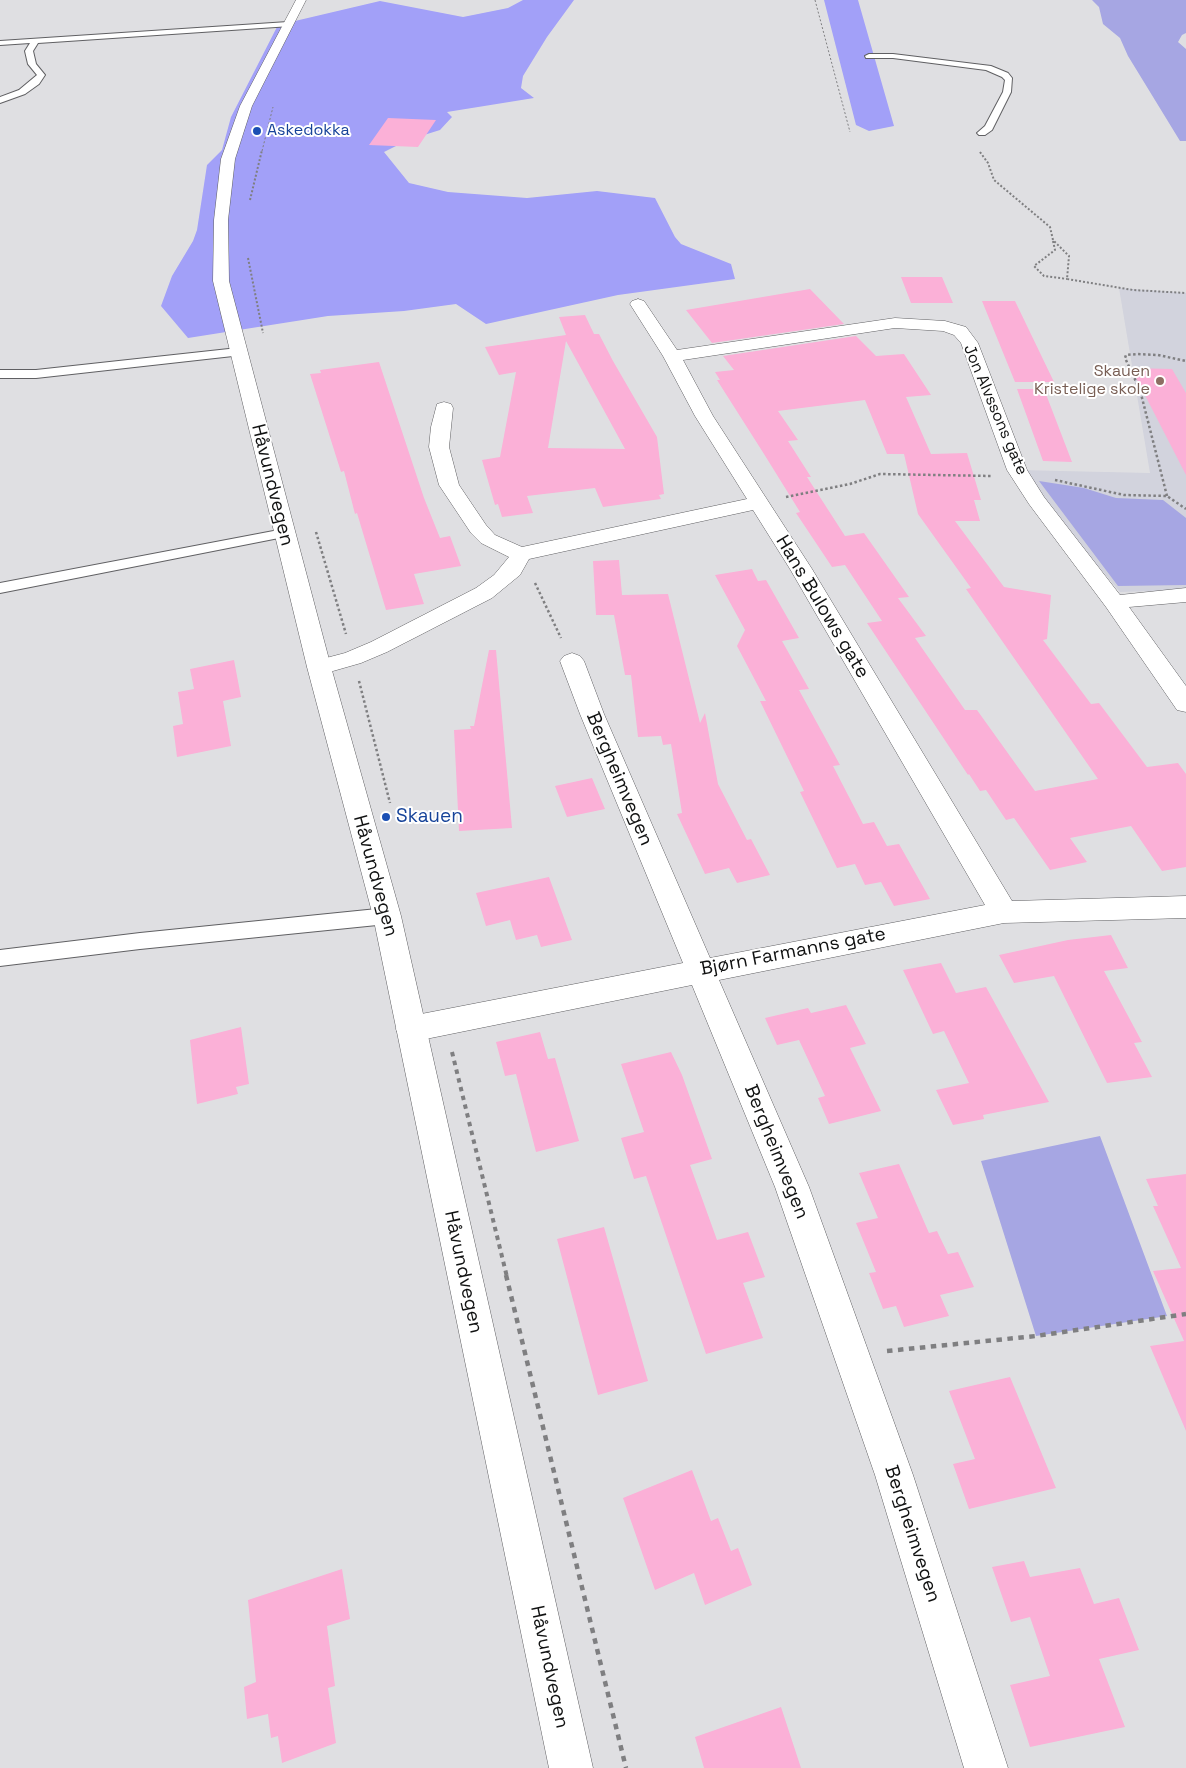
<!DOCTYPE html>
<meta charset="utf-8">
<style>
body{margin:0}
canvas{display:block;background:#dfdfe2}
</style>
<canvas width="1186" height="1768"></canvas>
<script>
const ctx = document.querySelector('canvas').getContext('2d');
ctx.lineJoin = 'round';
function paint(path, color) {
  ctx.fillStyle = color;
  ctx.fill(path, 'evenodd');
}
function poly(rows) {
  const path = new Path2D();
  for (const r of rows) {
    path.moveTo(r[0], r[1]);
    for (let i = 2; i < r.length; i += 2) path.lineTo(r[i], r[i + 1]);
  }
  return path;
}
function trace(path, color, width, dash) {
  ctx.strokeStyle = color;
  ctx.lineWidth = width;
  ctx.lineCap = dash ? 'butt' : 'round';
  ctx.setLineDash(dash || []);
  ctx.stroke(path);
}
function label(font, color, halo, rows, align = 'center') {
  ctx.font = font + ' "Space Grotesk",sans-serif';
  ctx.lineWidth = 4;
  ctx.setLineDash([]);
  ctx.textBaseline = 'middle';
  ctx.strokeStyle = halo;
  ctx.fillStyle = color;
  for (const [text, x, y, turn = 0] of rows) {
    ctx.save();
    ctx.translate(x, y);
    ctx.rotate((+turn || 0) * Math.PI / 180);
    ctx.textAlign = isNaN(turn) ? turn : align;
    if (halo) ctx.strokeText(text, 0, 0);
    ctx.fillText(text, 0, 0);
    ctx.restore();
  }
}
paint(poly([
 [1119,288,1186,293,1186,590,1120,592,1017,470,1150,473]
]), '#d2d3dd');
paint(poly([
 [1092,0,1186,0,1186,33,1182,35,1178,42,1186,49,1186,141,1180,141,1128,56,1120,38,1103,24,1099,7],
 [1039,481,1084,488,1116,498,1163,500,1186,518,1186,585,1118,586],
 [1100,1136,1167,1316,1036,1336,981,1161]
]), '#a6a6e3');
paint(poly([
 [523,0,574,0,547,37,523,76,521,88,534,98,447,112,452,117,440,130,408,140,384,152,409,183,448,192,527,198,597,191,655,198,675,237,681,244,731,264,735,279,618,295,486,324,456,304,404,311,328,316,188,338,161,306,172,276,193,241,197,230,207,165,222,150,231,117,278,25,380,1,463,17,508,8],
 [824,0,858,0,894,126,869,131,856,125]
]), '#a2a0f8');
paint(poly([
 [388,118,436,120,418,147,369,145],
 [901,277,942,277,953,303,911,303],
 [810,289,844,324,712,343,686,310],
 [982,301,1015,301,1054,382,1015,382],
 [585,315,594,334,599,334,613,361,657,437,664,494,659,495,661,499,603,507,595,488,527,496,533,513,502,517,498,504,495,505,482,460,500,457,516,372,499,375,485,347,566,335,559,317],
 [566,341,625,449,548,448],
 [856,336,876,356,904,354,931,395,906,397,931,454,967,453,981,500,974,500,980,521,955,521,1004,587,1051,595,1047,639,1043,640,1091,704,1099,703,1147,767,1178,763,1186,774,1186,867,1162,871,1131,826,1070,838,1087,862,1050,870,1014,818,1006,820,986,790,980,791,969,774,968,775,867,623,882,621,845,565,832,567,796,513,800,512,764,454,717,380,720,380,715,372,734,370,723,356],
 [865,400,887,454,904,454,918,514,971,588,966,589,1098,779,1035,791,977,710,965,710,915,638,926,636,898,598,909,597,864,533,845,536,807,477,811,477,788,441,798,440,778,411],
 [379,362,424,498,440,538,450,536,461,566,414,574,424,604,386,610,357,513,355,514,344,471,341,472,310,374,321,373,320,370],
 [1131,368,1172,369,1186,393,1186,475],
 [1017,389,1044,389,1072,462,1043,461],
 [619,560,622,595,668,594,700,723,705,713,718,784,747,840,751,839,770,875,737,883,729,868,705,874,677,814,682,813,671,744,663,745,661,736,638,737,631,675,625,675,614,615,596,615,593,561],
 [752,569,758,581,766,580,799,638,782,641,809,689,799,690,840,765,833,766,863,824,874,822,887,846,899,844,930,899,894,906,881,882,865,885,855,864,837,868,800,792,804,791,760,701,766,701,737,646,745,630,715,575],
 [489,650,496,650,512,828,459,831,454,730,471,729,470,726,474,726],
 [234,660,241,697,223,701,231,746,177,757,173,726,183,724,178,692,194,689,190,669],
 [592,778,605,809,567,817,555,786],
 [549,877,572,940,541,947,537,935,516,940,510,920,486,926,476,893],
 [1111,935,1128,968,1104,971,1142,1042,1134,1043,1152,1077,1107,1083,1054,976,1014,983,999,955,1068,940],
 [941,963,956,993,986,987,1049,1102,983,1115,984,1119,953,1125,936,1090,969,1083,944,1031,933,1034,903,970],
 [846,1005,866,1044,850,1048,881,1111,829,1124,818,1098,825,1096,799,1040,777,1045,765,1018,808,1008,811,1013],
 [241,1027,249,1084,236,1087,238,1094,197,1104,190,1040],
 [540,1032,548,1059,555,1058,579,1141,536,1152,516,1074,505,1076,496,1042],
 [671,1052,682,1075,712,1159,690,1165,717,1240,748,1232,765,1277,743,1283,763,1338,706,1354,646,1176,634,1179,621,1138,644,1132,621,1064],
 [899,1164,929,1233,937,1231,948,1254,958,1252,974,1287,940,1295,949,1316,904,1327,896,1306,883,1309,869,1273,876,1272,856,1223,878,1218,859,1173],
 [1186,1174,1186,1431,1150,1346,1184,1341,1153,1271,1181,1268,1153,1206,1158,1206,1146,1179],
 [604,1227,648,1381,598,1395,557,1239],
 [1010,1377,1056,1488,969,1509,953,1464,975,1459,949,1391],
 [692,1470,711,1521,718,1518,731,1551,738,1548,752,1585,705,1605,694,1573,655,1590,623,1498],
 [1024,1561,1030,1577,1080,1568,1094,1604,1119,1598,1139,1650,1099,1659,1125,1727,1030,1747,1010,1685,1050,1676,1030,1617,1011,1622,992,1567],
 [342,1569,350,1619,327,1626,335,1686,328,1688,336,1743,282,1763,278,1736,271,1738,268,1714,247,1719,244,1687,256,1682,248,1600],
 [781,1707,801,1768,704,1768,695,1737]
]), '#fbb0d7');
const lane = poly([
 [288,22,291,22,291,26,38,43,33,51,36,64,45,75,39,84,25,94,0,103,0,97,19,90,37,75,28,64,25,51,30,43,0,45,0,41,288,22],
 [869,54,893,54,991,66,1008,73,1012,78,1011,92,992,130,985,135,979,135,977,133,985,126,1003,92,1005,80,1002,77,986,70,893,58,866,58,865,56,869,54],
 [238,348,244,352,242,355,36,378,0,378,0,370,36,370,238,348],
 [284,529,291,533,289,536,0,593,0,583,284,529],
 [387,908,394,911,397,916,394,921,387,924,140,949,0,966,0,950,140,933,387,908]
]);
const street = poly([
 [638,299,644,301,677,350,895,318,945,321,966,327,978,343,1027,470,1044,497,1120,595,1186,588,1186,602,1129,607,1186,686,1186,712,1177,710,1106,607,1029,504,1007,470,961,343,954,335,943,331,895,328,683,360,713,416,812,569,1012,901,1186,896,1186,918,1004,923,719,980,809,1187,913,1475,1008,1768,964,1768,875,1475,775,1187,692,985,411,1042,400,1038,396,1029,400,1020,411,1016,683,963,580,714,560,661,564,656,572,653,580,656,584,661,604,714,710,958,985,905,790,569,753,510,529,559,520,575,492,598,387,652,361,663,319,675,311,672,307,667,311,662,345,653,371,642,476,588,494,575,509,557,481,543,471,533,439,485,429,447,431,427,437,404,444,402,451,404,453,408,449,447,459,485,486,525,495,535,522,547,747,499,695,416,663,356,630,304,632,301,638,299]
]);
const secondary = poly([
 [296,0,306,0,252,106,235,159,228,220,229,281,331,667,401,916,593,1768,549,1768,373,916,307,667,213,281,214,220,221,159,240,106,296,0]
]);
trace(lane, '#606063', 2);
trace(street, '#606063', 1);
trace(secondary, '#606063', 1);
trace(poly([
 [815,0,850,132],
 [262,151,273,107]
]), '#7f7f81', 1, [2, 2]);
trace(poly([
 [980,152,988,163,994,180,1050,227,1053,240,1069,256,1067,279,1133,290,1186,293],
 [250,200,262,150],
 [1053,241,1055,250,1034,266,1044,276,1067,279],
 [248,258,263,333]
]), '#7f7f81', 2, [2, 2]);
trace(poly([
 [1055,480,1124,495,1167,496,1186,509],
 [1167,496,1140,390,1125,358,1126,355,1138,354,1158,355,1186,361],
 [786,497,850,484,880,474,992,476],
 [316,532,346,634],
 [535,583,561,638],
 [359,681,390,803]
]), '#7f7f81', 2.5, [2.5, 2.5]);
trace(poly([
 [452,1052,507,1277]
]), '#7f7f81', 4, [4.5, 4.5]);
trace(poly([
 [506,1275,626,1768],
 [887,1351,1036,1336,1186,1314]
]), '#7f7f81', 4.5, [5.5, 5.5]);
paint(lane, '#fff');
paint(street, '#fff');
paint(secondary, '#fff');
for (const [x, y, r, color] of [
 [257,131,5,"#1a4fb4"],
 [1160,381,5,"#8d6e63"],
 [386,817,5,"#1a4fb4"]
]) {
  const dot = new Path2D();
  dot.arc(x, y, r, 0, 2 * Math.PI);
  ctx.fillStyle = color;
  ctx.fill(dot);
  trace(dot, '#fff', 2);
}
label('16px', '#164399', '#fff', [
 ["Askedokka",267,131]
], 'left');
label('16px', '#785e54', '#fff', [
 ["Skauen",1150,372],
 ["Kristelige skole",1150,390]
], 'right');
label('16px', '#101111', '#fff', [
 ["Jon Alvssons gate",995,410,67]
]);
label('19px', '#101111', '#fff', [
 ["Håvundvegen",272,485,76],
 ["Hans Bulows gate",822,607,59],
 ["Bergheimvegen",619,779,67],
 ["Håvundvegen",375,876,75],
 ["Bjørn Farmanns gate",793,952,-11],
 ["Bergheimvegen",776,1152,68],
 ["Håvundvegen",463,1272,78],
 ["Bergheimvegen",912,1534,72],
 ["Håvundvegen",549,1667,78]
]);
label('19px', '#164399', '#fff', [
 ["Skauen",396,817]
], 'left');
</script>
